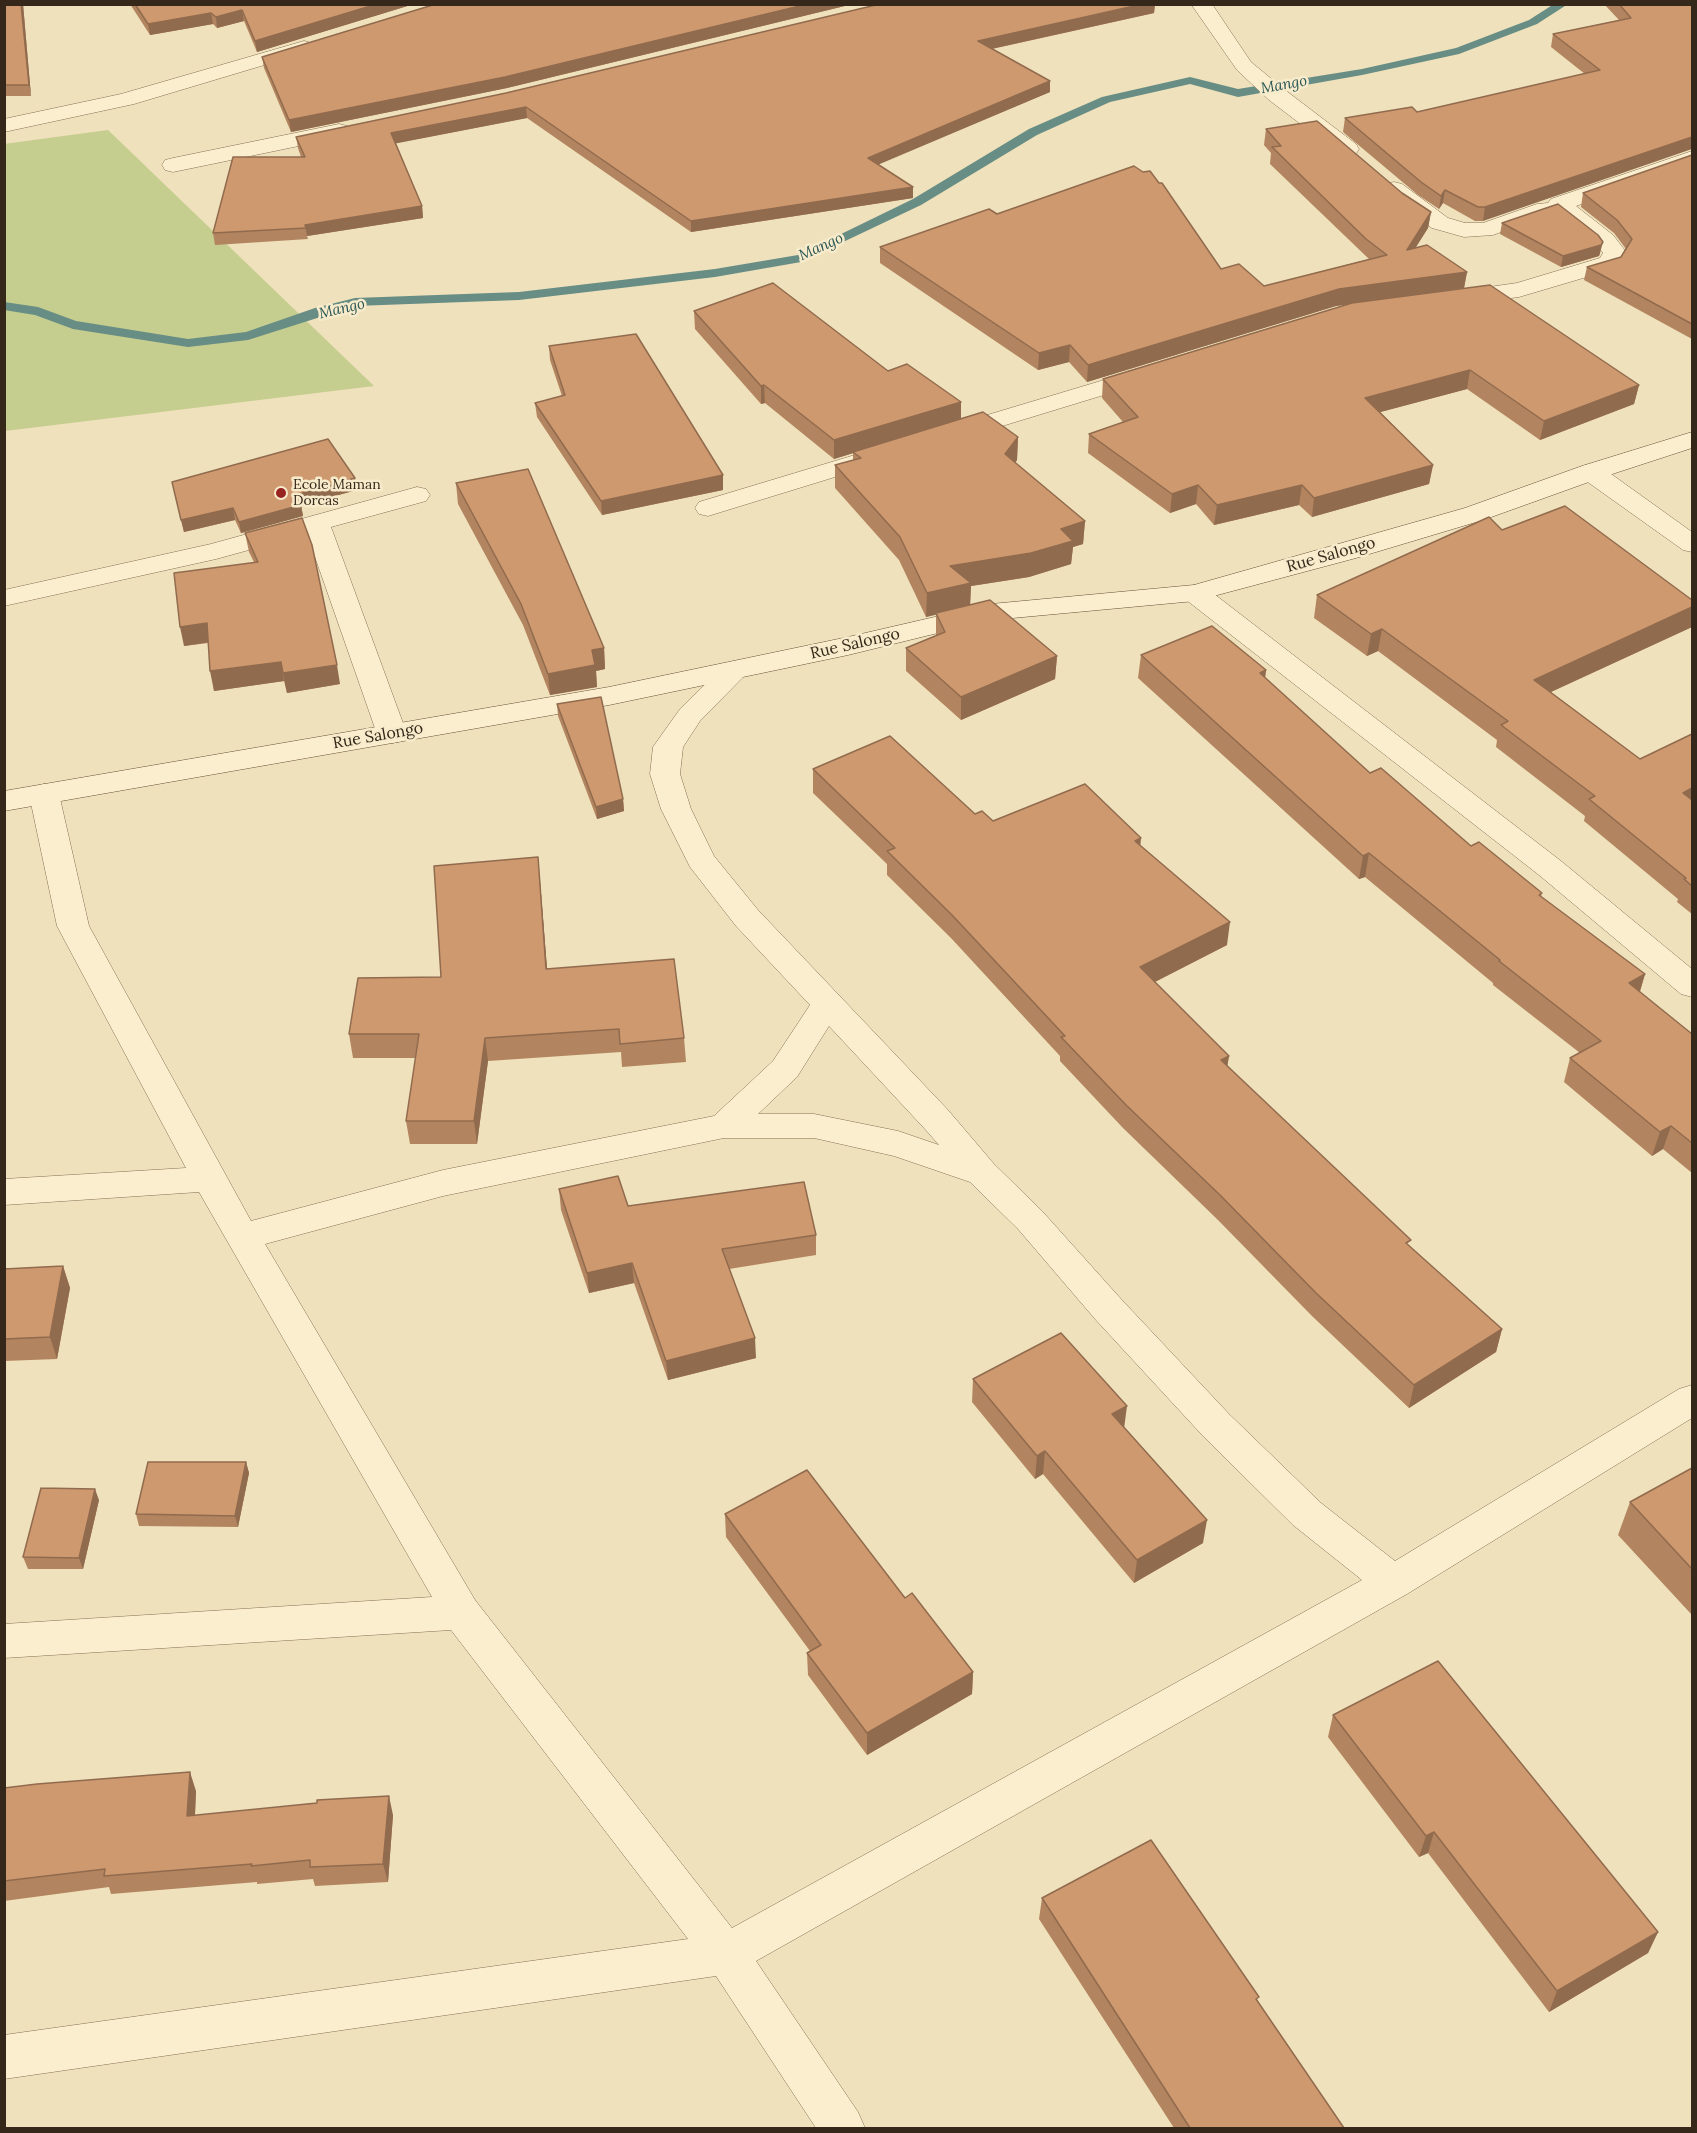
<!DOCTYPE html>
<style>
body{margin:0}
#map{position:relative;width:1697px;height:2133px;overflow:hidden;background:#efe1bb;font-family:Lora,serif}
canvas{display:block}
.frame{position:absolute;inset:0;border:6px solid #35281a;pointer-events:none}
</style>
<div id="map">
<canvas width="1697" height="2133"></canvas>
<div class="frame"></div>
</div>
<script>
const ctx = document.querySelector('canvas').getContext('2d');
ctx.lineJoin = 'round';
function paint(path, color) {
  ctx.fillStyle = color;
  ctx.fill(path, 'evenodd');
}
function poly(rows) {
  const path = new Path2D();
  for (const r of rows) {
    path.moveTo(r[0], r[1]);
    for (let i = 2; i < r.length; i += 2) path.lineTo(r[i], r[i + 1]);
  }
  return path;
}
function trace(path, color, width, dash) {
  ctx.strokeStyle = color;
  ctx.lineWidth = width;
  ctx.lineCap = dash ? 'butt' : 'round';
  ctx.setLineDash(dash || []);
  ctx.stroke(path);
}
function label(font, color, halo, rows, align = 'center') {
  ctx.font = font + ' Lora,serif';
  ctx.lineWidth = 5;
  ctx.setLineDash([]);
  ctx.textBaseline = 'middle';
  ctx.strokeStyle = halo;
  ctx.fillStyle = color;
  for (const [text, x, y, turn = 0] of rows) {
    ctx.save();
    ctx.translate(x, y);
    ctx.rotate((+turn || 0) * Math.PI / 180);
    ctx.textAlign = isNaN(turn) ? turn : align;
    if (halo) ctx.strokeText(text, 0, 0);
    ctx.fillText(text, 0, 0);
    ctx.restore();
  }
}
paint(poly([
 [108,130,374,386,5,431,4,144]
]), '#c5cd8f');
paint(poly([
 [1554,4,1568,4,1537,24,1459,54,1362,75,1238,97,1190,84,1110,102,1037,135,921,205,801,262,715,277,519,300,355,306,248,340,188,347,73,329,35,315,4,310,4,302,38,307,76,321,188,339,246,332,315,308,355,298,519,292,715,269,798,255,913,199,1029,129,1102,97,1190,77,1238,89,1362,69,1456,48,1529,20,1554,4]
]), '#678d85');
const street = poly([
 [1191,4,1212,4,1251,62,1285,90,1356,144,1359,149,1356,154,1348,156,1340,154,1269,100,1237,70,1191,4],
 [304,41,311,43,314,47,311,51,134,104,4,132,4,119,121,94,304,41],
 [339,124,347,126,350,131,347,136,173,172,165,170,162,165,165,160,173,158,339,124],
 [1692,151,1692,165,1576,206,1613,235,1627,253,1617,268,1519,297,1456,305,1448,303,1444,298,1448,293,1517,283,1600,258,1603,253,1597,245,1555,212,1493,235,1464,237,1432,228,1401,207,1383,189,1386,184,1394,182,1402,184,1448,218,1465,223,1483,223,1537,204,1548,203,1551,199,1692,151],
 [1144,368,1153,370,1156,375,1153,380,953,441,944,438,940,433,944,428,1144,368],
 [878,448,887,451,891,456,887,461,708,516,699,514,695,508,699,502,878,448],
 [1591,464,1600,466,1692,532,1692,552,1683,550,1582,478,1578,472,1582,466,1591,464],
 [417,487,426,489,430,495,426,501,331,527,407,734,402,741,392,743,382,741,377,734,307,534,216,559,4,606,4,590,211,544,417,487],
 [1195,585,1205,587,1561,861,1692,969,1692,997,1681,994,1539,875,1185,599,1181,593,1185,587,1195,585],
 [735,662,745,665,749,671,700,721,683,747,680,774,691,809,714,856,758,910,948,1110,994,1164,1042,1211,1121,1299,1229,1414,1321,1503,1395,1561,1679,1389,1692,1385,1692,1418,1407,1594,756,1961,858,2112,865,2128,816,2128,716,1976,4,2079,4,2035,688,1939,451,1630,4,1658,4,1624,432,1597,199,1192,4,1205,4,1179,186,1168,57,926,29,794,33,787,44,784,55,787,59,794,89,926,251,1221,443,1170,714,1116,773,1061,810,1005,736,926,690,867,661,809,650,774,653,747,680,709,725,665,735,662],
 [829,1026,924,1128,939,1145,898,1131,814,1114,758,1114,797,1077,829,1026],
 [724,1138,814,1138,894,1156,970,1182,1018,1229,1095,1319,1203,1436,1293,1525,1362,1580,732,1928,475,1600,265,1244,443,1196,724,1138]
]);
const secondary = poly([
 [1692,432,1692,448,1600,478,1483,520,1356,558,1195,601,991,620,848,655,609,705,4,811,4,791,609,687,848,637,991,604,1194,585,1465,508,1582,466,1692,432]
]);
trace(street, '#877055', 1);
trace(secondary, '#685138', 1);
paint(street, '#faeecf');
paint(secondary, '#faeecf');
paint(poly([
 [4,4,23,4,31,96,4,96],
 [130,4,414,4,257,52,244,21,217,28,213,24,150,35],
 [436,4,853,4,507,88,291,132,264,68,262,57],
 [880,4,1155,4,1154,13,992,49,1050,92,878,164,913,187,913,198,691,232,527,118,396,143,422,206,423,218,307,236,308,239,215,245,213,233,301,157,298,148,296,137,506,93],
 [1604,4,1692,4,1483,221,1475,221,1443,203,1439,209,1418,195,1343,132,1345,118,1417,112,1585,74,1551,47,1553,34,1619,20],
 [1266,129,1402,193,1431,212,1428,228,1416,247,1467,272,1464,288,1639,385,1634,404,1540,440,1467,389,1380,412,1433,465,1429,484,1312,517,1299,505,1214,525,1196,504,1170,513,1088,453,1089,434,1123,422,1102,398,1103,379,1350,304,1336,306,1087,382,1069,362,1038,370,880,263,880,247,997,214,1221,269,1264,286,1369,259,1270,164,1271,153,1264,145],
 [1692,155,1692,339,1584,280,1587,267,1621,257,1626,249,1614,233,1581,207,1583,193],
 [1502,223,1600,253,1599,256,1561,267,1500,234],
 [694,311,888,371,961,419,1018,437,1017,460,1015,463,1085,521,1083,544,1073,547,1071,564,1029,577,971,586,970,605,1057,656,1055,679,961,720,906,671,906,648,936,636,936,614,926,617,899,560,835,488,835,465,853,460,853,453,834,459,765,403,761,404,695,329],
 [549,346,723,475,723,490,602,515,537,417,535,403,562,396,550,360],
 [355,478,357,490,301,505,303,516,241,533,235,520,184,532,172,482],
 [456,483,604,648,605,669,596,671,597,687,550,695,523,625,458,504],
 [1502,530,1692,627,1551,692,1640,759,1692,734,1692,914,1677,902,1678,899,1584,821,1585,816,1496,747,1497,740,1378,651,1367,656,1314,618,1317,595],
 [245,533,340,684,287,693,284,681,214,691,208,643,184,646,254,562,249,552],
 [1141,655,1266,670,1265,678,1370,773,1471,846,1542,893,1541,897,1645,974,1640,992,1692,1034,1692,1173,1663,1149,1652,1156,1564,1082,1570,1058,1580,1053,1493,985,1493,983,1365,877,1359,879,1138,678],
 [557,704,623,799,624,811,597,819,558,716],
 [813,769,975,814,993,821,1140,845,1227,945,1155,982,1229,1056,1227,1066,1409,1246,1502,1329,1496,1352,1409,1408,1312,1316,1218,1220,1123,1128,1060,1061,1060,1056,951,938,887,875,887,864,813,793],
 [540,881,547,969,684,1038,686,1062,622,1067,621,1052,488,1061,477,1144,410,1144,406,1121,416,1058,353,1058,349,1034,441,977],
 [559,1189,628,1206,816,1235,816,1255,729,1269,756,1358,668,1380,634,1283,589,1293,561,1210],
 [63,1266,70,1288,57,1359,4,1361,4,1269],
 [973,1379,1124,1428,1203,1543,1134,1583,1043,1474,1035,1479,972,1402],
 [246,1462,249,1473,238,1527,139,1526,136,1514],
 [1692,1468,1692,1615,1618,1535,1630,1502],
 [99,1500,83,1569,28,1569,23,1557],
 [725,1514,905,1598,973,1672,972,1694,867,1755,808,1675,807,1653,810,1651,726,1537],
 [1333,1715,1658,1932,1648,1953,1549,2012,1428,1853,1419,1857,1328,1737],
 [4,1788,196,1791,195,1816,393,1815,388,1882,315,1886,313,1879,257,1884,257,1882,111,1894,109,1887,4,1901],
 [1042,1898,1344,2128,1174,2128,1039,1919]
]), '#b2845f');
paint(poly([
 [21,4,23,4,31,96,29,85],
 [377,4,414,4,257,52,255,41],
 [808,4,853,4,507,88,291,132,289,120],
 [1143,4,1155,4,1154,13,977,52,978,41],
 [242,10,244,21,217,28,216,17],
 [211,13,213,24,150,35,148,24],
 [1050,81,1050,92,868,169,868,158],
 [526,107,527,118,393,144,391,133],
 [1692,137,1692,149,1483,221,1485,207],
 [913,187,913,198,691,232,691,221],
 [1445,190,1443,203,1439,209,1441,196],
 [422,206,423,218,307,236,305,225],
 [1431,212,1428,228,1404,266,1407,250],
 [1603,242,1600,253,1599,256,1561,267,1563,256],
 [1467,272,1464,288,1336,306,1087,382,1088,365,1339,289],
 [1070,345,1069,362,1038,370,1039,353],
 [1470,370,1467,389,1362,417,1365,398],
 [764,385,765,403,761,404,761,386],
 [1639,385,1634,404,1540,440,1544,421],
 [961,402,961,420,834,459,834,440],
 [1018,437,1017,460,1004,477,1005,454],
 [1433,465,1429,484,1312,517,1314,498],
 [723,475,723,490,602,515,601,501],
 [355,478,357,490,301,505,303,516,241,533,239,522,296,495],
 [1198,485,1196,504,1170,513,1172,494],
 [1302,485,1299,505,1214,525,1217,505],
 [233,508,235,520,184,532,181,520],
 [1085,521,1083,544,1073,547,1071,564,1029,577,971,586,970,607,926,617,927,593,950,566],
 [1692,607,1692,627,1529,702,1534,680],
 [207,623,211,642,184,646,180,627],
 [1382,629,1378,651,1367,656,1371,634],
 [604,648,605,669,596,671,597,687,550,695,548,674,592,650],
 [1057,656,1055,679,961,720,961,697],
 [281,662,284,681,214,691,210,671],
 [337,665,340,684,287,693,283,673],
 [1266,670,1263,694,1260,673],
 [1692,788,1692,808,1683,793],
 [623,799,624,811,597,819,596,807],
 [1141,838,1139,862,1135,841],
 [1369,853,1365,877,1359,879,1363,856],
 [538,857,540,881,549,993,546,969],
 [1230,922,1227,945,1137,991,1140,967],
 [1645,974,1638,997,1629,983],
 [485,1038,488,1061,477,1144,474,1121],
 [1229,1056,1225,1080,1221,1060],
 [1671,1126,1663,1149,1652,1156,1660,1132],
 [632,1263,634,1283,589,1293,587,1273],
 [63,1266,70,1288,57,1359,50,1337],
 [1502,1329,1496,1352,1409,1408,1414,1385],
 [755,1338,756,1358,668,1380,666,1361],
 [1127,1406,1124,1429,1112,1414],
 [1045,1451,1043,1474,1035,1479,1037,1456],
 [246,1462,249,1473,238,1527,235,1516],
 [95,1489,99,1500,83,1569,79,1558],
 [1207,1520,1203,1543,1134,1583,1137,1560],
 [973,1672,972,1694,867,1755,867,1733],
 [190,1772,196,1791,194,1835,187,1816],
 [389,1796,393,1815,388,1882,383,1864],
 [1434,1832,1428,1853,1419,1857,1426,1836],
 [1658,1932,1648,1953,1549,2012,1557,1991]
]), '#916b4e');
const building = poly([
 [4,4,21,4,29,85,4,85,4,4],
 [135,4,377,4,255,41,242,10,216,17,211,13,148,24,135,4],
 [436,4,808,4,505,77,289,120,262,57,436,4],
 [880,4,1143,4,978,41,1050,81,868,158,913,187,691,221,526,107,391,133,422,206,305,225,306,228,213,233,233,157,305,157,296,137,506,93,880,4],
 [1619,4,1692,4,1692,137,1485,207,1478,207,1445,190,1441,196,1421,182,1345,118,1412,107,1417,112,1600,70,1553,34,1631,18,1619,4],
 [1317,121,1402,193,1431,212,1407,250,1427,245,1467,272,1339,289,1088,365,1070,345,1039,353,880,247,989,209,997,214,1134,166,1143,172,1150,171,1159,183,1162,183,1221,269,1239,264,1264,286,1387,255,1366,239,1272,147,1281,146,1266,129,1317,121],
 [1692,155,1692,324,1587,267,1621,257,1632,239,1617,220,1583,193,1692,155],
 [1558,204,1598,235,1603,242,1601,245,1563,256,1502,223,1558,204],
 [773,283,888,371,907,364,961,402,834,440,764,385,761,386,694,311,773,283],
 [1490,285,1639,385,1544,421,1470,370,1365,398,1433,465,1314,498,1302,485,1217,505,1198,485,1172,494,1089,434,1138,417,1103,379,1352,303,1490,285],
 [636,334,723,475,601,501,535,403,565,395,549,346,636,334],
 [983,412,1018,437,1005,454,1085,521,1061,529,1073,541,1031,553,950,566,971,583,927,593,900,537,835,465,861,458,853,452,983,412],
 [328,439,355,478,296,495,301,505,239,522,233,508,181,520,172,482,328,439],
 [528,469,604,648,592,650,595,665,548,674,521,604,456,483,528,469],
 [1565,506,1692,600,1692,607,1534,680,1640,759,1692,734,1692,788,1683,793,1692,800,1692,886,1684,879,1686,878,1589,799,1595,796,1501,725,1508,721,1382,629,1371,634,1317,595,1489,517,1502,530,1565,506],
 [302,518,312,545,337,665,283,673,281,662,210,671,207,623,180,627,174,573,258,562,245,533,302,518],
 [990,600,1057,656,961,697,906,648,945,632,936,613,990,600],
 [1212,626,1266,670,1260,673,1370,773,1381,768,1471,846,1479,842,1542,893,1539,895,1645,974,1629,983,1692,1034,1692,1143,1671,1126,1660,1132,1570,1058,1601,1041,1499,961,1500,960,1369,853,1363,856,1141,655,1212,626],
 [601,697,623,799,596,807,557,704,601,697],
 [890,736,975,814,982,811,993,821,1085,784,1141,838,1135,841,1230,922,1140,967,1229,1056,1221,1060,1411,1240,1406,1243,1502,1329,1414,1385,1316,1293,1221,1196,1126,1105,1061,1037,1065,1036,952,915,887,851,895,848,813,769,890,736],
 [538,857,546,969,674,959,684,1038,620,1044,619,1029,485,1038,474,1121,406,1121,419,1034,349,1034,358,978,441,977,434,866,538,857],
 [618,1176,628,1206,804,1182,816,1235,722,1249,755,1338,666,1361,632,1263,587,1273,559,1189,618,1176],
 [63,1266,50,1337,4,1339,4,1269,63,1266],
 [1061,1333,1127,1406,1112,1414,1207,1520,1137,1560,1045,1451,1037,1456,973,1379,1061,1333],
 [148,1462,246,1462,235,1516,136,1514,148,1462],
 [1692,1468,1692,1569,1630,1502,1692,1468],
 [807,1470,905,1598,912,1593,973,1672,867,1733,807,1653,821,1645,725,1514,807,1470],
 [41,1488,95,1489,79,1558,23,1557,41,1488],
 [1438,1661,1658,1932,1557,1991,1434,1832,1426,1836,1333,1715,1438,1661],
 [190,1772,187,1816,317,1803,317,1800,389,1796,383,1864,310,1867,310,1860,251,1866,252,1864,104,1876,105,1869,4,1881,4,1788,37,1784,190,1772],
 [1151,1840,1259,1997,1256,1999,1344,2128,1190,2128,1042,1898,1151,1840]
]);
paint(building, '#cf996f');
trace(building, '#916b4e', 1.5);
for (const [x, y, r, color] of [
 [281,493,6,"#982422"]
]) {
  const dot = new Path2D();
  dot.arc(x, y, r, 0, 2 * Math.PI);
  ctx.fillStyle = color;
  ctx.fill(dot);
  trace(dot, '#f7ebcb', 2);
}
label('14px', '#35281a', '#f7ebcb', [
 ["Ecole Maman",293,485],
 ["Dorcas",293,501]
], 'left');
label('italic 15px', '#295654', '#f7ebcb', [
 ["Mango",1284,85,-10],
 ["Mango",821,247,-24],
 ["Mango",342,309,-13]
]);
label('16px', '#35281a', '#f7ebcb', [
 ["Rue Salongo",1331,555,-16],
 ["Rue Salongo",855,644,-13],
 ["Rue Salongo",378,736,-10]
]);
</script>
